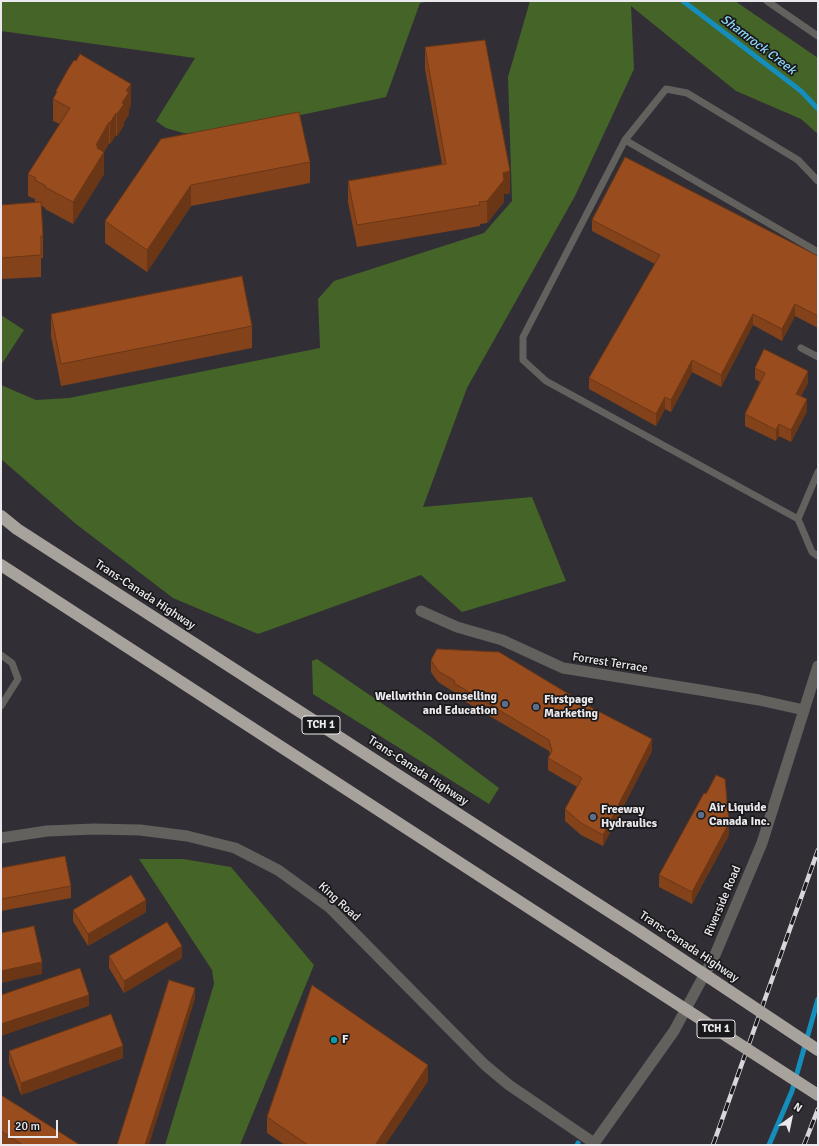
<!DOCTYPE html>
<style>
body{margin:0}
#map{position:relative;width:819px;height:1146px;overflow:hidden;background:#312f35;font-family:Signika,sans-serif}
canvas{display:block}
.frame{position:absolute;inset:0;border:2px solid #ebe9ed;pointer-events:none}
.north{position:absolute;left:771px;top:1098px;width:40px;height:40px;-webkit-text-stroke:3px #19181a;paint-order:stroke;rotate:33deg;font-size:11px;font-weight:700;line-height:16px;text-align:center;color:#ebe9ed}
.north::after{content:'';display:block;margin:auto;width:14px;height:18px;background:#ebe9ed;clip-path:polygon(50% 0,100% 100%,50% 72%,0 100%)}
.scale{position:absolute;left:8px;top:1120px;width:50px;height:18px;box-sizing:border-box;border:2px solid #ebe9ed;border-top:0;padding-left:5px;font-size:12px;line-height:14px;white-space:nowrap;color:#ebe9ed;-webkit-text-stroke:3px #19181a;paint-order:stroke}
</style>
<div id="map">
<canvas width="819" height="1146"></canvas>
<div class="frame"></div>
<div class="north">N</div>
<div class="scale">20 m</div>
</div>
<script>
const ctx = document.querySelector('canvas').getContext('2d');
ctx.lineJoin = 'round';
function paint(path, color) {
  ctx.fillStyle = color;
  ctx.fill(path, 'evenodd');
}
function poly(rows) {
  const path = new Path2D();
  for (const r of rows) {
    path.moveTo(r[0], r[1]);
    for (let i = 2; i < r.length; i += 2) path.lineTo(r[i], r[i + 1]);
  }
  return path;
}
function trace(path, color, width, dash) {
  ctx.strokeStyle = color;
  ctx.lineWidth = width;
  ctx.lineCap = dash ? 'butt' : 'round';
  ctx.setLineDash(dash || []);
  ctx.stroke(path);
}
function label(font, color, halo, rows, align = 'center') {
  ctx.font = font + ' Signika,sans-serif';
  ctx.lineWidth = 3.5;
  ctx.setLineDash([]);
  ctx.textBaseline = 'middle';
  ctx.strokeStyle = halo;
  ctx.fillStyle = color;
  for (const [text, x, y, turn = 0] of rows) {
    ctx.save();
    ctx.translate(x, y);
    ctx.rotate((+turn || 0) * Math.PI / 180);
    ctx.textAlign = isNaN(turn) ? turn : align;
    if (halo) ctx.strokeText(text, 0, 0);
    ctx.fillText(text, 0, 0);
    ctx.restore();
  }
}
paint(poly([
 [1,1,430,1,420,3,386,97,206,135,183,133,166,128,156,121,195,58,1,31],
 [530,1,735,1,818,58,818,134,801,119,736,91,631,6,634,69,575,196,467,388,423,507,532,497,566,581,462,612,421,575,258,634,173,598,76,524,1,459,1,385,36,400,69,398,320,348,318,299,334,281,484,233,512,201,508,77],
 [1,315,24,330,1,365],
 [317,659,431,737,499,788,489,804,313,694,312,661],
 [139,859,183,859,231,867,314,965,240,1145,165,1145,214,984,212,970]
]), '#456427');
trace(poly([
 [683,1,801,91,818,109],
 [577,1145,578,1143],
 [769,1145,792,1091,818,999]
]), '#158ebb', 5);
trace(poly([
 [767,1,818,36],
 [625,140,666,89,687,93,798,160,818,181],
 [818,252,625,140,523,337,523,360,546,381,798,519,812,552,818,556],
 [801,348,818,357],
 [798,519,818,472],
 [1,655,12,663,18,679,1,706]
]), '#63615e', 7);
trace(poly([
 [421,611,457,627,502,640,563,668,700,690,759,700,804,710]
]), '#63615e', 11);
trace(poly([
 [1,838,47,831,94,829,140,830,187,836,235,848,278,870,329,907,485,1065,509,1085,594,1143],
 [593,1145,674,1031,715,955,762,843,818,666]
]), '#63615e', 11);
trace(poly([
 [1,516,17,529,641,932],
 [1,565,614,963]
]), '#a7a29c', 12);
const rail = poly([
 [713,1145,818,850],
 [804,1145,818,1109]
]);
trace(rail, '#d8d6da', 4.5);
trace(rail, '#19181a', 3, [9]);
trace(poly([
 [641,932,818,1050],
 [614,963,818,1095]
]), '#a7a29c', 12);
paint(poly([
 [425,47,510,193,504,194,504,202,487,223,480,224,480,226,357,247,348,202,348,181,442,164,425,69],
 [56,91,131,105,129,109,129,114,124,122,124,125,117,136,116,135,110,144,109,143,104,152,104,174,73,224,45,209,45,208,41,205,43,236,43,258,41,258,41,277,1,279,1,205,37,203,35,202,35,199,28,196,28,174,60,124,53,121,53,99,56,94],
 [161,139,310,162,310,183,191,206,147,272,105,243,105,221],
 [592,220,818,256,818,328,795,316,782,341,753,325,721,387,692,372,671,412,665,409,656,426,589,389,589,378,655,264,592,231],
 [51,314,252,326,252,348,61,386,51,336],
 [755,368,808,383,801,396,807,411,791,442,779,436,776,441,745,426,745,414,760,382,755,379],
 [431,660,652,751,603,846,581,835,565,821,565,809,577,787,548,770,548,758,550,754,549,751,454,695,454,692,438,682,431,672],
 [729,835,692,904,659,887,659,875],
 [1,868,71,886,71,898,1,911],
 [73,910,146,912,88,946,73,921],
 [109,956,182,958,124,993,109,968],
 [9,1051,123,1058,21,1095,9,1063],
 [428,1081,385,1145,285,1145,267,1133,267,1117],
 [1,1095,80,1145,4,1145,1,1143]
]), '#84421a');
paint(poly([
 [131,84,131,105,129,109,129,114,124,122,124,125,117,136,117,114,122,103,126,91],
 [116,113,116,135,110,144,110,123],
 [109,122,109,143,99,161,104,152,104,174,73,224,73,202,96,145],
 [510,171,510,193,504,194,504,202,487,223,487,201,503,173],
 [191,185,191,206,147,272,147,250],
 [795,304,795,316,782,341,782,329],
 [753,314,753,325,721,387,721,375],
 [692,360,692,372,671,412,671,400],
 [808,371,808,383,796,406,796,394],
 [665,397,665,409,656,426,656,414],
 [807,399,807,411,791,442,791,430],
 [779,424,779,436,776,441,776,430],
 [652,739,652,751,603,846,603,835],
 [729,823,729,835,692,904,692,892],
 [146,900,146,912,88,946,88,934],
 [182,946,182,958,124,993,124,981],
 [42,962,42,974,1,983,1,971],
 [195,988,195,999,149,1145,145,1145],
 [89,995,89,1006,1,1036,1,1024],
 [123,1046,123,1058,21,1095,21,1083],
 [428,1065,428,1081,385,1145,375,1145]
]), '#6b3615');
const building = poly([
 [485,40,510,171,503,173,504,180,487,201,479,202,480,205,357,225,348,181,446,164,425,47,485,40],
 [80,54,131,84,126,91,129,92,122,103,124,104,117,114,116,113,110,123,109,122,96,145,98,146,97,148,104,152,73,202,45,187,46,186,35,180,36,178,28,174,70,108,53,99,57,92,56,91,67,71,74,60,76,61,80,54],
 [299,112,310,162,191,185,147,250,105,221,161,139,299,112],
 [625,157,818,256,818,316,795,304,782,329,753,314,721,375,692,360,671,400,665,397,656,414,589,378,660,255,592,220,625,157],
 [41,202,43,236,41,236,41,255,1,258,1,205,41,202],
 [242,276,252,326,61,364,51,314,242,276],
 [764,349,808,371,796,394,807,399,791,430,779,424,776,430,745,414,765,373,755,368,764,349],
 [437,649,499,652,592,708,652,739,603,835,581,823,565,809,582,778,548,758,552,751,549,740,454,683,455,681,438,671,431,660,437,649],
 [716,775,725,779,729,823,692,892,659,875,704,793,706,794,716,775],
 [65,856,71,886,1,899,1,868,65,856],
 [131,875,146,900,88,934,73,910,131,875],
 [167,922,182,946,124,981,109,956,167,922],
 [34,926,42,962,1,971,1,933,34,926],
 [80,968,89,995,1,1024,1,995,80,968],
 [169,980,195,988,145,1145,117,1145,169,980],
 [312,985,428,1065,375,1145,308,1145,267,1117,312,985],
 [111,1014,123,1046,21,1083,9,1051,111,1014],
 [1,1095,80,1145,23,1145,1,1131,1,1095]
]);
paint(building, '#994d1e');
trace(building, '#6b3615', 1);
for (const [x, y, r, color] of [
 [505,704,4,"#5c6f8a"],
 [536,707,4,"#5c6f8a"],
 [701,815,4,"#5c6f8a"],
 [593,817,4,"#5c6f8a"],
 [334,1040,4,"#0f9aa8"]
]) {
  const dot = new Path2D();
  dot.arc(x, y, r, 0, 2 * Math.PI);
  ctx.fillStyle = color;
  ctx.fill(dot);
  trace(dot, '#19181a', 1.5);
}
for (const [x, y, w] of [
 [321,725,38],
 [716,1029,38]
]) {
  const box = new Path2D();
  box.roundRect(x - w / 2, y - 9, w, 18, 3);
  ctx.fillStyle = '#19181a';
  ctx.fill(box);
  trace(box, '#ebe9ed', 1);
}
label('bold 11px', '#ebe9ed', null, [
 ["TCH 1",321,725],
 ["TCH 1",716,1029]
]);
label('12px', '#ebe9ed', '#19181a', [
 ["Trans-Canada Highway",145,595,33],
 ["Forrest Terrace",610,663,9],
 ["Trans-Canada Highway",418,771,33],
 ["Riverside Road",723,901,-67],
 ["King Road",339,902,42],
 ["Trans-Canada Highway",689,947,34]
]);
label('bold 12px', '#ebe9ed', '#19181a', [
 ["Wellwithin Counselling",497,697,"right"],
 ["and Education",497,711,"right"],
 ["Firstpage",544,700],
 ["Marketing",544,714],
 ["Air Liquide",709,808],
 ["Canada Inc.",709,822],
 ["Freeway",601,810],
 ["Hydraulics",601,824],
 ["F",342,1040]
], 'left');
label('italic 13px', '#8cd5f9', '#19181a', [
 ["Shamrock Creek",758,45,37]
]);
</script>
